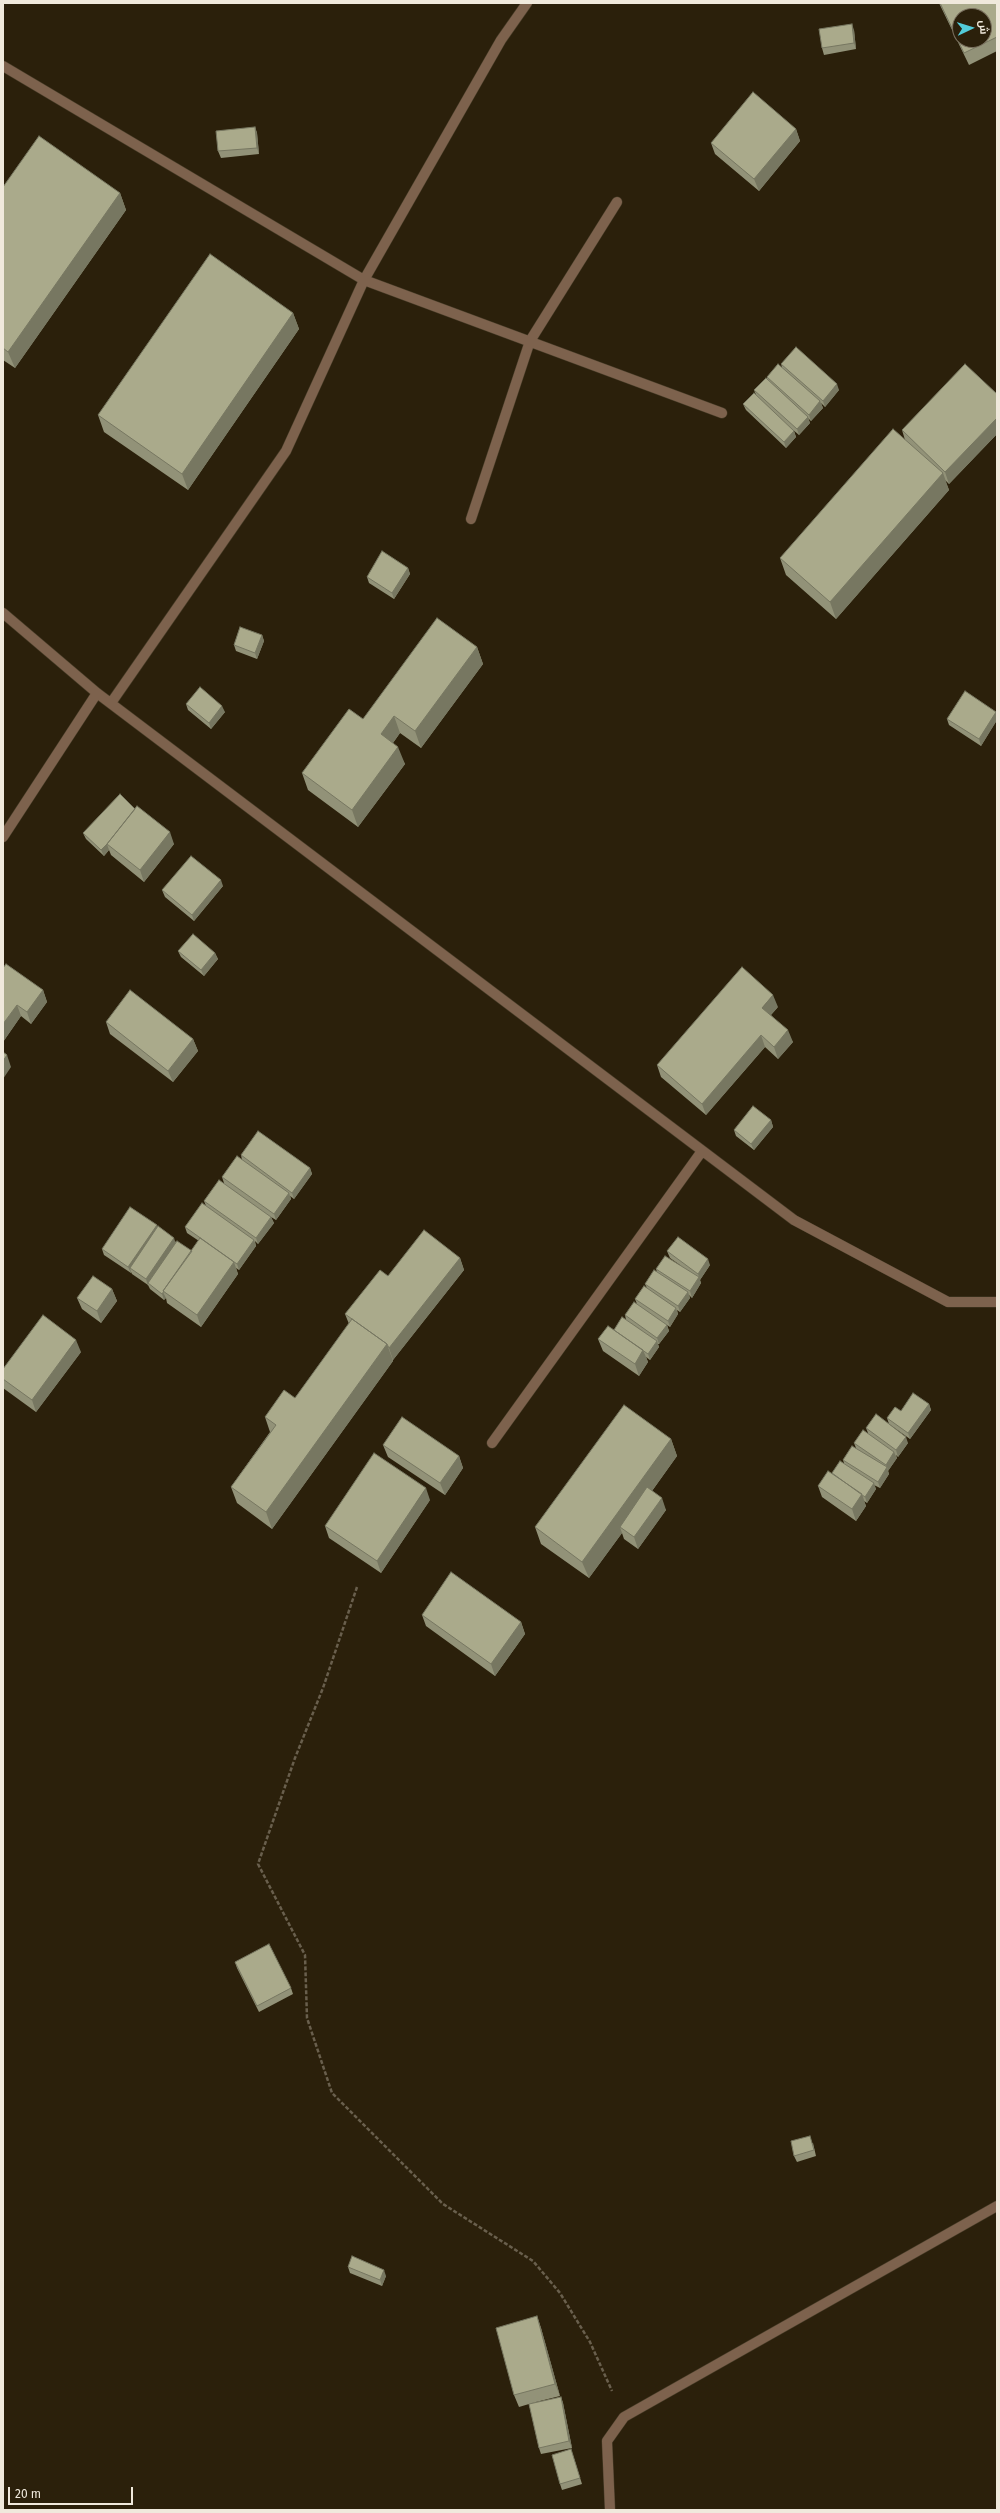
<!DOCTYPE html>
<meta charset="utf-8">
<style>
body{margin:0}
#map{position:relative;width:1000px;height:2513px;overflow:hidden;background:#2b200b;font-family:"Fira Sans",Cairo,sans-serif}
canvas{display:block}
.frame{position:absolute;inset:0;border:4px solid #f0e9dc;pointer-events:none}
.north{position:absolute;left:952px;top:8px;width:40px;height:40px;box-sizing:border-box;background:#2b200b;border:1px solid #7a705f;border-radius:50%;rotate:86deg;font-size:11px;font-weight:700;line-height:16px;text-align:center;color:#f0e9dc}
.north::after{content:'';display:block;margin:auto;width:14px;height:18px;background:#52cbd9;clip-path:polygon(50% 0,100% 100%,50% 72%,0 100%)}
.scale{position:absolute;left:8px;top:2487px;width:125px;height:18px;box-sizing:border-box;border:2px solid #f0e9dc;border-top:0;padding-left:5px;font-size:12px;line-height:14px;white-space:nowrap;color:#f0e9dc;-webkit-text-stroke:3px #2b200b;paint-order:stroke}
</style>
<div id="map">
<canvas width="1000" height="2513"></canvas>
<div class="frame"></div>
<div class="north">ش</div>
<div class="scale">20 m</div>
</div>
<script>
const ctx = document.querySelector('canvas').getContext('2d');
ctx.lineJoin = 'round';
function poly(rows) {
  const path = new Path2D();
  for (const r of rows) {
    path.moveTo(r[0], r[1]);
    for (let i = 2; i < r.length; i += 2) path.lineTo(r[i], r[i + 1]);
  }
  return path;
}
function trace(path, color, width, dash) {
  ctx.strokeStyle = color;
  ctx.lineWidth = width;
  ctx.lineCap = dash ? 'butt' : 'round';
  ctx.setLineDash(dash || []);
  ctx.stroke(path);
}
function paint(path, color) {
  ctx.fillStyle = color;
  ctx.fill(path, 'evenodd');
}
const minor = poly([
 [3,66,364,280,722,413],
 [471,519,530,341,617,202],
 [3,613,97,693,794,1220,948,1302,997,1302],
 [111,703,286,451,364,280,501,40,527,3],
 [3,837,97,693],
 [492,1443,702,1151],
 [610,2510,607,2441,624,2417,997,2206]
]);
trace(minor, '#473c28', 11);
trace(poly([
 [357,1587,323,1688,295,1758,258,1864,305,1955,307,2018,332,2093,443,2204,533,2261,560,2293,590,2342,612,2391]
]), '#695f4d', 2.5, [4, 2]);
trace(minor, '#7d624d', 10);
paint(poly([
 [939,3,997,3,997,51,969,65],
 [854,30,856,49,824,55,822,48],
 [255,127,257,133,259,154,221,158,218,151],
 [796,129,800,141,759,191,715,154,711,143],
 [3,187,120,193,126,210,15,368,3,360],
 [293,313,299,329,188,490,104,432,98,415],
 [781,364,839,390,825,407,821,403,823,408,811,421,808,418,810,423,799,435,785,423,794,431,796,437,786,448,746,410,743,404,756,395,754,390,767,379,767,377,782,367],
 [997,394,997,434,949,484,945,480,949,490,836,619,786,575,780,558,905,440,902,430],
 [408,568,410,574,394,599,369,583,367,577],
 [262,635,264,641,257,659,236,651,234,645],
 [477,647,483,664,421,748,400,733,393,743,405,764,358,827,308,790,302,773,363,719],
 [186,704,225,712,211,729,188,710],
 [996,712,997,714,997,720,981,746,949,725,947,719],
 [135,809,174,844,144,882,111,855,109,850,104,856,86,839,83,833],
 [223,886,194,921,165,897,162,890],
 [178,951,215,953,218,959,204,976,181,957],
 [3,968,43,990,47,1002,31,1024,21,1016,3,1042],
 [778,1007,771,1015,793,1042,778,1059,765,1047,706,1115,661,1077,657,1065],
 [106,1022,193,1039,198,1051,173,1082,110,1034],
 [771,1120,773,1127,754,1150,736,1136,734,1130],
 [241,1155,310,1168,312,1174,294,1199,290,1196,291,1199,276,1220,271,1217,274,1223,258,1244,255,1241,256,1246,239,1270,236,1268,238,1274,201,1327,167,1303,166,1298,164,1300,150,1289,148,1285,132,1274,131,1272,131,1273,104,1255,102,1249,157,1227,176,1242,192,1251,199,1241,187,1233,185,1227,206,1206,204,1201,224,1183,222,1177,242,1160],
 [667,1251,710,1265,700,1280,701,1283,692,1298,689,1295,690,1298,680,1312,677,1310,678,1314,670,1327,667,1325,669,1331,659,1344,658,1344,659,1347,650,1360,646,1357,648,1362,639,1376,603,1351,598,1339,614,1330,626,1320,625,1315,637,1304,635,1299,647,1288,645,1284,657,1272,656,1269,680,1265,670,1258],
 [460,1258,464,1270,393,1360,393,1361,272,1529,237,1503,231,1487,270,1432,265,1417,295,1398,349,1324,345,1314,388,1276],
 [112,1289,117,1301,101,1323,82,1309,77,1298],
 [81,1352,36,1412,3,1388,3,1369],
 [929,1404,931,1410,910,1439,889,1424,887,1418,901,1411],
 [866,1428,908,1443,898,1457,896,1455,897,1458,888,1471,889,1474,880,1488,874,1485,876,1489,867,1503,864,1501,866,1506,856,1521,822,1497,818,1486,844,1463,843,1460,856,1448,854,1443,868,1433],
 [671,1439,677,1456,652,1491,666,1510,638,1549,624,1539,622,1533,589,1578,541,1544,535,1527],
 [383,1445,459,1456,463,1468,445,1495,388,1457],
 [430,1500,381,1573,329,1538,325,1526],
 [422,1615,521,1622,525,1634,495,1676,426,1626],
 [235,1962,291,1988,293,1994,259,2012,237,1968],
 [813,2143,816,2156,797,2162,794,2156],
 [348,2267,386,2276,382,2286,350,2273],
 [537,2316,541,2328,560,2396,532,2403,561,2397,563,2403,572,2448,541,2454,539,2448,529,2404,519,2407,514,2395],
 [571,2449,582,2484,562,2490,560,2484]
]), '#929278');
paint(poly([
 [852,24,854,30,856,49,854,43],
 [255,127,257,133,259,154,257,148],
 [796,129,800,141,759,191,754,179],
 [120,193,126,210,15,368,8,352],
 [293,313,299,329,188,490,182,474],
 [837,384,839,390,825,407,823,401],
 [820,401,823,408,811,421,809,415],
 [808,417,810,423,799,435,797,429],
 [997,418,997,434,949,484,945,472],
 [794,431,796,437,786,448,784,442],
 [943,473,949,490,836,619,830,602],
 [408,568,410,574,394,599,392,593],
 [262,635,264,641,257,659,255,653],
 [477,647,483,664,421,748,415,731],
 [222,706,225,712,211,729,209,723],
 [996,712,997,714,997,720,981,746,979,739],
 [394,716,400,733,387,751,381,734],
 [398,747,405,764,358,827,352,810],
 [170,832,174,844,144,882,140,870],
 [107,844,109,850,104,856,101,850],
 [221,880,223,886,194,921,192,915],
 [215,953,218,959,204,976,201,970],
 [43,990,47,1002,31,1024,27,1012],
 [773,995,778,1007,767,1019,762,1008],
 [17,1005,21,1016,3,1042,3,1024],
 [788,1030,793,1042,778,1059,774,1047],
 [761,1035,765,1047,706,1115,702,1104],
 [193,1039,198,1051,173,1082,168,1071],
 [7,1055,11,1067,3,1079,3,1061],
 [771,1120,773,1127,754,1150,751,1144],
 [310,1168,312,1174,294,1199,292,1193],
 [289,1193,291,1199,276,1220,274,1214],
 [271,1217,274,1223,258,1244,256,1238],
 [157,1225,159,1231,130,1268,131,1272,131,1273,128,1267],
 [174,1238,176,1244,148,1283,148,1286,146,1279],
 [254,1240,256,1246,239,1270,237,1264],
 [460,1258,464,1270,393,1360,389,1348],
 [708,1259,710,1265,700,1280,698,1274],
 [234,1262,238,1274,201,1327,197,1315],
 [699,1277,701,1283,692,1298,690,1291],
 [112,1289,117,1301,101,1323,97,1311],
 [163,1292,166,1298,164,1300,162,1294],
 [688,1292,690,1298,680,1312,678,1306],
 [676,1308,678,1314,670,1327,668,1321],
 [667,1325,669,1331,659,1344,657,1338],
 [76,1340,81,1352,36,1412,32,1400],
 [657,1341,659,1347,650,1360,648,1354],
 [387,1344,393,1361,272,1529,266,1512],
 [643,1350,648,1362,639,1376,635,1364],
 [929,1404,931,1410,910,1439,908,1433],
 [906,1437,908,1443,898,1457,896,1450],
 [671,1439,677,1456,624,1530,620,1527,622,1533,589,1578,582,1562],
 [894,1452,897,1458,888,1471,886,1465],
 [459,1456,463,1468,445,1495,440,1483],
 [887,1467,889,1474,880,1488,878,1482],
 [874,1483,876,1489,867,1503,865,1497],
 [426,1488,430,1500,381,1573,377,1561],
 [862,1494,866,1506,856,1521,852,1509],
 [662,1498,666,1510,638,1549,634,1537],
 [521,1622,525,1634,495,1676,491,1664],
 [384,2270,386,2276,382,2286,380,2280],
 [537,2316,541,2328,560,2396,555,2384],
 [561,2397,563,2403,572,2448,569,2441]
]), '#777761');
const building = poly([
 [940,3,997,3,997,37,964,53,940,3],
 [960,16,984,16,984,40,960,40,960,16],
 [852,24,854,43,822,48,819,29,852,24],
 [753,92,796,129,754,179,711,143,753,92],
 [255,127,257,148,218,151,216,131,255,127],
 [39,136,120,193,8,352,3,348,3,187,39,136],
 [210,254,293,313,182,474,98,415,210,254],
 [796,347,837,384,823,401,781,364,796,347],
 [778,364,820,401,809,415,767,377,778,364],
 [965,364,997,394,997,418,945,472,902,430,965,364],
 [766,378,808,417,797,429,754,390,766,378],
 [754,393,794,431,784,442,743,404,754,393],
 [893,429,943,473,830,602,780,558,893,429],
 [382,551,408,568,392,593,367,577,382,551],
 [437,618,477,647,415,731,394,716,381,734,398,747,352,810,302,773,349,709,363,719,437,618],
 [240,627,262,635,255,653,234,645,240,627],
 [200,687,222,706,209,723,186,704,200,687],
 [965,691,996,712,979,739,947,719,965,691],
 [120,794,135,809,107,844,101,850,83,833,120,794],
 [137,806,170,832,140,870,107,844,137,806],
 [191,856,221,880,192,915,162,890,191,856],
 [193,934,215,953,201,970,178,951,193,934],
 [6,964,43,990,27,1012,17,1005,3,1024,3,968,6,964],
 [742,967,773,995,762,1008,788,1030,774,1047,761,1035,702,1104,657,1065,742,967],
 [130,990,193,1039,168,1071,106,1022,130,990],
 [3,1052,7,1055,3,1061,3,1052],
 [753,1106,771,1120,751,1144,734,1130,753,1106],
 [258,1131,310,1168,292,1193,241,1155,258,1131],
 [237,1156,289,1193,274,1214,222,1177,237,1156],
 [219,1180,271,1217,256,1238,204,1201,219,1180],
 [202,1203,254,1240,237,1264,185,1227,202,1203],
 [130,1207,157,1225,128,1267,102,1249,130,1207],
 [158,1226,174,1238,146,1279,130,1268,158,1226],
 [424,1230,460,1258,389,1348,387,1344,345,1314,380,1270,388,1276,424,1230],
 [678,1237,708,1259,698,1274,667,1251,678,1237],
 [200,1238,234,1262,197,1315,163,1291,200,1238],
 [177,1241,192,1251,163,1291,164,1291,162,1294,148,1283,177,1241],
 [665,1256,699,1277,690,1291,656,1269,665,1256],
 [654,1270,688,1292,678,1306,645,1284,654,1270],
 [93,1276,112,1289,97,1311,77,1298,93,1276],
 [644,1286,676,1308,668,1321,635,1299,644,1286],
 [634,1302,667,1325,657,1338,625,1315,634,1302],
 [43,1315,76,1340,32,1400,3,1379,3,1369,43,1315],
 [622,1317,657,1341,648,1354,614,1330,622,1317],
 [352,1319,387,1344,266,1512,231,1487,276,1425,265,1417,284,1390,295,1398,352,1319],
 [608,1326,643,1350,635,1364,598,1339,608,1326],
 [913,1393,929,1404,908,1433,887,1418,895,1407,901,1411,913,1393],
 [624,1405,671,1439,582,1562,535,1527,624,1405],
 [876,1414,906,1437,896,1450,866,1428,876,1414],
 [402,1417,459,1456,440,1483,383,1445,402,1417],
 [863,1430,894,1452,886,1465,854,1443,863,1430],
 [852,1446,887,1467,878,1482,843,1460,852,1446],
 [374,1453,426,1488,377,1561,325,1526,374,1453],
 [840,1461,874,1483,865,1497,832,1473,840,1461],
 [828,1471,862,1494,852,1509,818,1486,828,1471],
 [647,1487,662,1498,634,1537,620,1527,647,1487],
 [451,1572,521,1622,491,1664,422,1615,451,1572],
 [269,1944,291,1988,257,2006,235,1962,269,1944],
 [810,2136,814,2150,794,2156,791,2141,810,2136],
 [352,2256,384,2270,380,2280,348,2267,352,2256],
 [537,2316,555,2384,514,2395,496,2328,537,2316],
 [561,2397,569,2441,539,2448,529,2404,561,2397],
 [571,2449,580,2478,560,2484,552,2455,571,2449]
]);
paint(building, '#aaaa8b');
trace(building, '#777761', 1);
</script>
